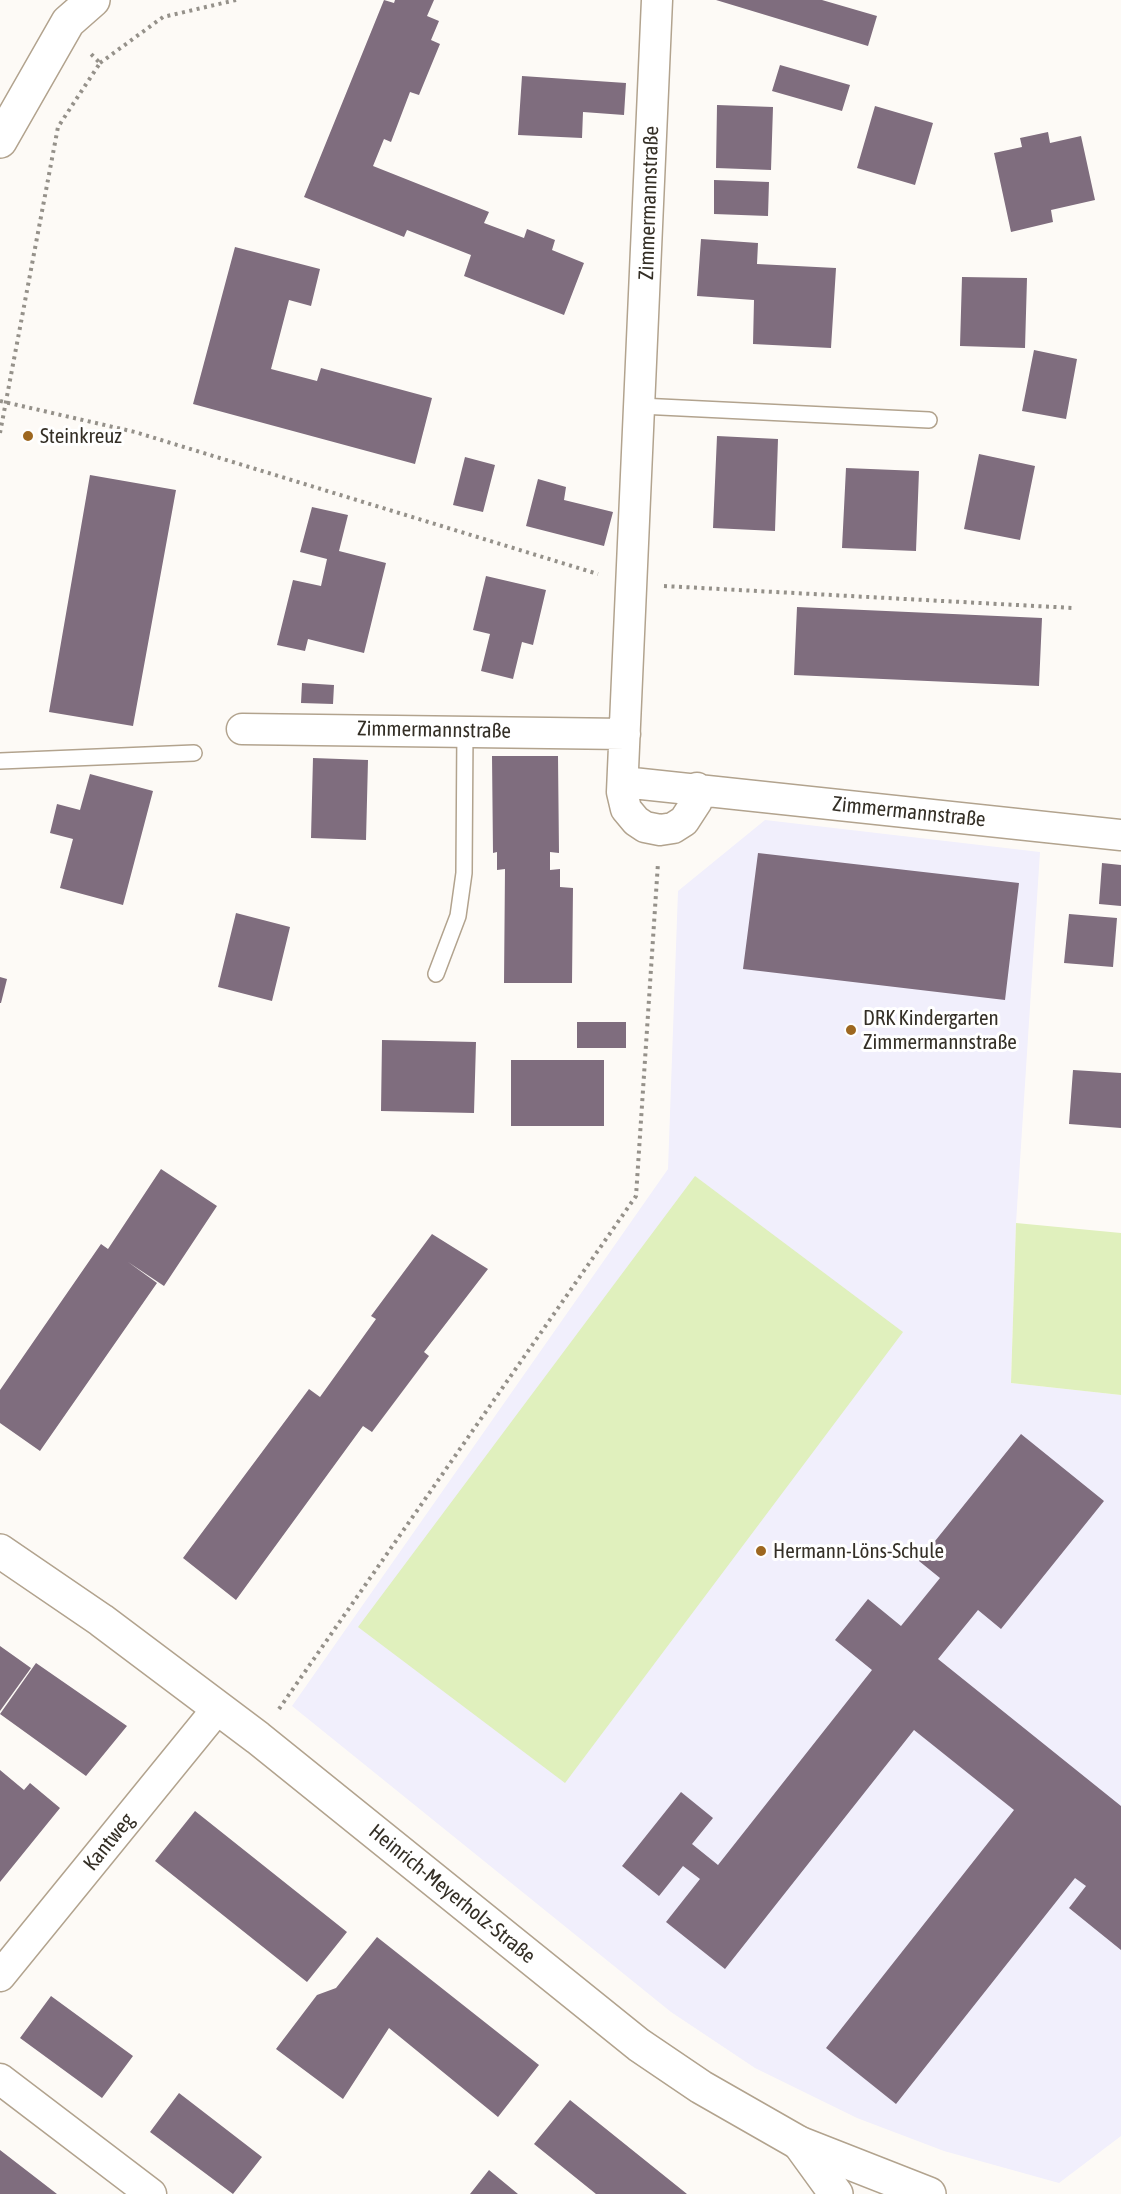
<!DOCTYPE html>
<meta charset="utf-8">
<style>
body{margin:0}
canvas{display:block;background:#fdfaf6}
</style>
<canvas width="1121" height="2194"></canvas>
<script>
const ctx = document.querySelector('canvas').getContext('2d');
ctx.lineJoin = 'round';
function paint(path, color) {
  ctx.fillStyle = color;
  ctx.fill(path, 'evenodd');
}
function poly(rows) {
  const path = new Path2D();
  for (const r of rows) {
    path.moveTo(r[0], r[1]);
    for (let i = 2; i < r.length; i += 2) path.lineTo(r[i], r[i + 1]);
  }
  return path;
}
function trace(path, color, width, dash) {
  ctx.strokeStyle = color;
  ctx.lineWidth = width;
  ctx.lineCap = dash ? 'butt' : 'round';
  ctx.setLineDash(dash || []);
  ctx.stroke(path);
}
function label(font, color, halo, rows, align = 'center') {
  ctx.font = font + ' "Asap Condensed",sans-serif';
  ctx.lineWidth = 6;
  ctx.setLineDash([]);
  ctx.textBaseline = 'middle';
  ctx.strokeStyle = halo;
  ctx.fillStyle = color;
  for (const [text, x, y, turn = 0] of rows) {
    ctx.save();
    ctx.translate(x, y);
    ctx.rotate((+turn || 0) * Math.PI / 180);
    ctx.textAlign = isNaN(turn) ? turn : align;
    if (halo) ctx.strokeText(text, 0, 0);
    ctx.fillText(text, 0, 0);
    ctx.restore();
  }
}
paint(poly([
 [765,820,1040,852,1016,1223,1011,1383,1121,1395,1121,2136,1059,2183,944,2151,857,2118,755,2068,671,2012,292,1706,668,1169,678,891]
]), '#f1effc');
paint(poly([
 [695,1176,903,1332,565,1783,358,1627],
 [1016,1223,1121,1233,1121,1395,1011,1383]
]), '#e0f0bd');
paint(poly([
 [384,0,394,3,395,0,434,0,427,16,439,21,431,40,440,44,419,95,410,92,391,142,384,139,373,166,489,212,484,223,524,238,527,229,555,240,552,250,584,263,564,315,464,276,471,255,407,230,404,237,304,197],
 [716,0,822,0,877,16,868,46],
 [780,65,850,85,842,111,772,91],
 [522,76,626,83,624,115,583,112,582,138,518,135],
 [717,105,773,107,771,170,716,168],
 [875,106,933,123,915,185,857,168],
 [1048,132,1050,143,1081,136,1095,200,1051,210,1053,222,1011,232,994,153,1022,147,1020,138],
 [714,180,769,182,768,216,714,214],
 [701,239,758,243,757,264,836,268,831,348,753,344,754,300,697,296],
 [235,247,320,269,311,306,289,300,271,369,317,381,321,368,432,398,415,464,193,404],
 [962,277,1027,278,1025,348,960,346],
 [1034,350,1077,359,1066,419,1022,411],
 [717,436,778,439,775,531,713,528],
 [979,454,1035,466,1020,540,964,529],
 [465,457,495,465,483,512,453,505],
 [846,468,919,471,916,551,842,548],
 [90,475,176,490,133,726,49,712],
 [538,479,566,487,564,500,613,512,604,546,526,526],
 [312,507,348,515,339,551,386,563,364,653,308,639,305,651,277,645,293,580,321,586,327,559,300,552],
 [486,576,546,590,533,645,522,642,513,679,481,671,490,634,473,630],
 [797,607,1042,618,1039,686,794,675],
 [302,683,334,685,333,704,301,703],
 [492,756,558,756,559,853,550,852,550,870,560,869,560,887,573,888,572,983,504,983,505,869,497,870,497,852,493,853],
 [313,758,368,760,366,840,311,838],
 [90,774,153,791,123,905,60,888,73,839,50,833,57,804,80,810],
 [758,853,1019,883,1005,1000,743,969],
 [1102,863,1121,865,1121,906,1099,904],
 [236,913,290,927,272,1001,218,987],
 [1069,914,1117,918,1113,967,1064,963],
 [0,977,7,979,1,1003,0,1003],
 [577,1022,626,1022,626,1048,577,1048],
 [382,1040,476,1042,474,1113,381,1111],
 [511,1060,604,1060,604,1126,511,1126],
 [1073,1070,1121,1073,1121,1128,1069,1124],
 [161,1169,217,1206,164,1286,128,1262,157,1283,40,1451,0,1423,0,1390,101,1244,108,1249],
 [432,1234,488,1269,424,1352,429,1356,372,1432,363,1426,236,1600,183,1558,309,1389,320,1397,376,1319,371,1316],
 [1021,1434,1104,1501,1001,1629,978,1610,938,1659,1121,1806,1121,1950,1069,1908,1086,1886,1075,1878,896,2104,826,2048,1014,1810,914,1730,725,1969,666,1922,700,1879,683,1866,659,1896,622,1866,681,1792,713,1818,692,1844,718,1865,872,1670,835,1640,868,1599,901,1626,940,1578,919,1561],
 [0,1646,31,1668,0,1711],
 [36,1663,127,1726,86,1776,0,1714],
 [0,1770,24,1790,30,1783,60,1808,0,1882],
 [195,1811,347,1932,307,1982,155,1861],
 [377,1937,539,2065,498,2117,389,2028,343,2099,276,2049,317,1995,336,1988],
 [51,1996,133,2056,102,2098,20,2038],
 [179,2093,262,2157,233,2194,150,2132],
 [570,2100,687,2194,596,2194,534,2144],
 [0,2150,57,2194,0,2194],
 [489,2170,518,2194,470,2194]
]), '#7f6d7e');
const lane = poly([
 [640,406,929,420],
 [0,761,194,753],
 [436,974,458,916,464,873,465,730]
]);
const street = poly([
 [657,0,622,792,626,809,636,821,645,827,660,830,673,828,684,821,697,801,697,788],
 [242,729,625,734],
 [623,782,1121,835],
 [0,1976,218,1708],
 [0,2079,151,2194]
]);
const secondary = poly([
 [799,2143,836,2194]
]);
const primary = poly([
 [0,141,68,22,93,0],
 [0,1551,101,1620,258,1738,639,2045,701,2087,799,2143,929,2194]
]);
trace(lane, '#b2a38e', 18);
trace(street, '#b2a38e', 33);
trace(secondary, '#b2a38e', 36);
trace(primary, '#b2a38e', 36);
trace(poly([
 [100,63,163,17,236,0],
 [0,401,135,432,598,574],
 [0,433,58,127,100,63,91,54],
 [664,586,1073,608],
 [279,1709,636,1196,658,863]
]), '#95918a', 4, [3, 4.5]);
trace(lane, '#fff', 15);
trace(street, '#fff', 30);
trace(secondary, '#fff', 33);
trace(primary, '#fff', 33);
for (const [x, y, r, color] of [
 [28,436,6,"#9d6720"],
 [851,1030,6,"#9d6720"],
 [761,1551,6,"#9d6720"]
]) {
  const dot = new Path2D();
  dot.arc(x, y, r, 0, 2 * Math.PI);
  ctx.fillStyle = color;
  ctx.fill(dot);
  trace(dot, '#fff', 2);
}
label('21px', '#342f26', '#fff', [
 ["Zimmermannstraße",649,203,-88],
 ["Zimmermannstraße",434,730,1],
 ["Zimmermannstraße",909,812,6],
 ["Kantweg",109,1842,-51],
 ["Heinrich-Meyerholz-Straße",452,1894,39]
]);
label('21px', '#342f26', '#fff', [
 ["Steinkreuz",40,436],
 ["DRK Kindergarten",863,1018],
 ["Zimmermannstraße",863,1042],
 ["Hermann-Löns-Schule",773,1551]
], 'left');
</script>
